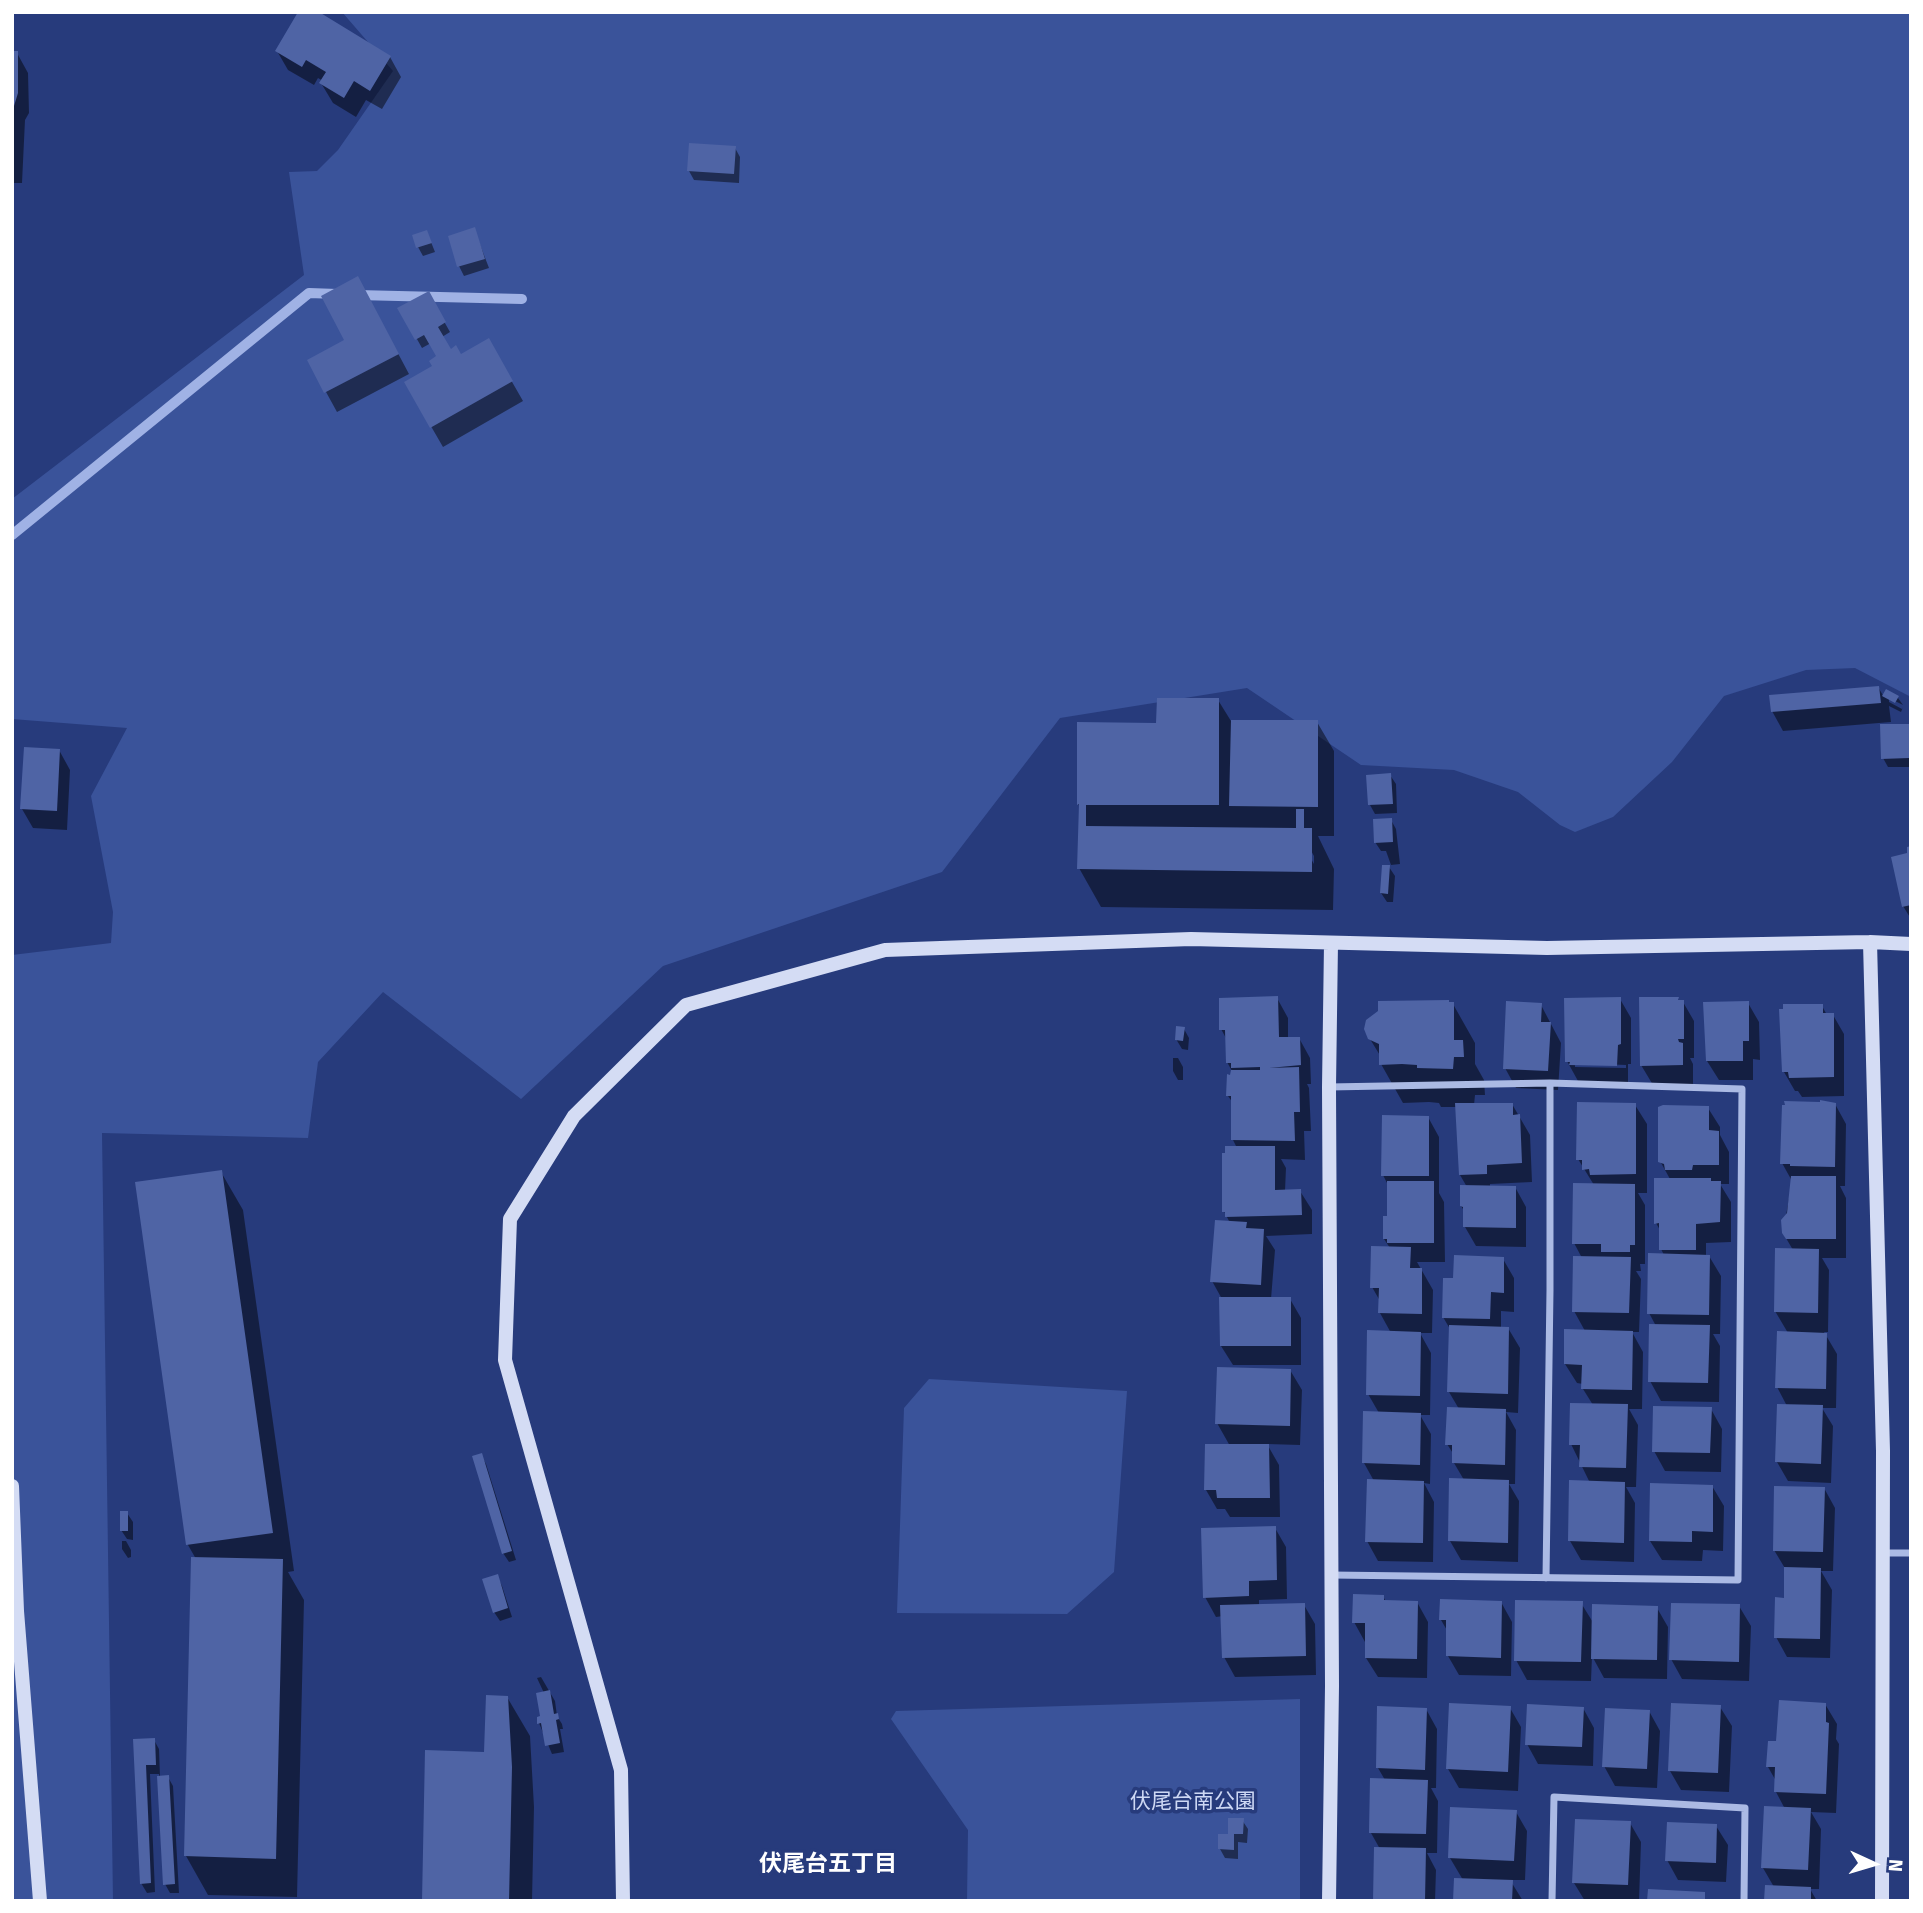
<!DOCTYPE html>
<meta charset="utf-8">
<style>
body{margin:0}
#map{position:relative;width:1923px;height:1913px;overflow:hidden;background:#273b7c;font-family:"Fira Sans",sans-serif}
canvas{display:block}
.frame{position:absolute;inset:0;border:14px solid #fff;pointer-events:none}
.north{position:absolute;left:1839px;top:1829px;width:70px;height:70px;-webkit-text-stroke:5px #273b7c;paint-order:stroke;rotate:94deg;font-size:19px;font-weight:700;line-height:28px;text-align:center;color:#fff}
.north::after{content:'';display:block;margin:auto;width:24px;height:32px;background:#fff;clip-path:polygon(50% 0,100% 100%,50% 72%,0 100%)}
</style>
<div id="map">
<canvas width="1923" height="1913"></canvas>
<div class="frame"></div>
<div class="north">N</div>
</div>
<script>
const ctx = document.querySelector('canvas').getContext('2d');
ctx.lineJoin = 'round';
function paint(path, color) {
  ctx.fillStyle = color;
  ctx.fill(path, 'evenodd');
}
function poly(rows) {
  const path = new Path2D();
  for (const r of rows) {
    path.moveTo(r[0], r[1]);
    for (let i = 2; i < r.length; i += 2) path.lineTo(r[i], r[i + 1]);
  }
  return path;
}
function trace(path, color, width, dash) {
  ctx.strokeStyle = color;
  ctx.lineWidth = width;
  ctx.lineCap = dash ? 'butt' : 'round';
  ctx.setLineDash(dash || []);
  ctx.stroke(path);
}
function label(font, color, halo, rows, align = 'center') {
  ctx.font = font + ' "Fira Sans","Noto Sans JP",sans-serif';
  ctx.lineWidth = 7;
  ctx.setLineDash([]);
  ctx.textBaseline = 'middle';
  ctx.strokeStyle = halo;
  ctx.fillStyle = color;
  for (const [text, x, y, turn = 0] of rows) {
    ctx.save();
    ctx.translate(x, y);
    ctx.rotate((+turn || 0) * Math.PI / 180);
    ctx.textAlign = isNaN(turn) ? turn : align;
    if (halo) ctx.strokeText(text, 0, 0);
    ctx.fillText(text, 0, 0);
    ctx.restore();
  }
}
paint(poly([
 [342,12,1911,12,1911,697,1855,668,1806,670,1724,696,1672,762,1613,817,1575,832,1560,825,1518,792,1454,770,1361,765,1247,688,1060,718,942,872,663,966,521,1099,383,992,318,1062,308,1138,102,1133,113,1901,12,1901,12,955,111,943,113,912,91,796,127,728,12,719,12,499,304,275,289,172,317,171,338,150,393,71],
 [929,1379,1127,1391,1114,1572,1067,1614,897,1613,904,1408],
 [1300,1699,1300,1901,967,1901,968,1830,891,1719,896,1711]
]), '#3a539a');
paint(poly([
 [277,51,390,57,401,77,382,109,366,100,356,117,333,103,321,83,323,81,318,78,314,85,288,70],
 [12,53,17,53,28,73,29,113,25,120,22,183,12,183],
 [735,148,740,157,739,183,694,180,689,171],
 [474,229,489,268,464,276,459,266],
 [427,232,435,252,423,256,418,247],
 [428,293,450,332,442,337,450,351,460,356,488,340,523,401,443,447,406,383,435,367,439,357,431,343,422,348,400,309],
 [368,297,409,374,337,412,309,361,347,341],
 [1878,687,1884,697,1887,691,1898,698,1903,705,1889,698,1889,702,1902,709,1903,707,1901,712,1889,706,1891,722,1783,731,1772,711],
 [1218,700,1231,721,1317,722,1334,751,1334,836,1318,836,1334,869,1333,910,1101,907,1079,868,1081,808,1078,804,1158,724],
 [1310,849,1314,856,1314,864,1310,857],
 [1908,725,1911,730,1911,767,1888,767,1883,758],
 [59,750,70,770,67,830,33,828,22,809],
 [1390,775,1396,784,1397,813,1375,814,1370,805],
 [1391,820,1396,829,1400,864,1391,865,1386,851,1381,851,1375,842],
 [1911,848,1911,919,1903,906],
 [1389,867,1395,876,1393,902,1387,902,1381,893],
 [1277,998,1288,1018,1288,1038,1299,1038,1310,1058,1311,1084,1307,1084,1309,1088,1311,1131,1304,1131,1305,1160,1281,1159,1286,1168,1285,1191,1300,1191,1312,1210,1312,1234,1266,1236,1275,1250,1271,1299,1290,1299,1301,1318,1301,1365,1233,1365,1221,1346,1222,1299,1212,1281,1230,1223,1224,1211,1237,1148,1233,1140,1233,1103,1228,1096,1232,1071,1227,1062,1227,1040,1221,1029],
 [1620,999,1631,1018,1631,1064,1628,1064,1628,1085,1578,1081,1567,1061],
 [1575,1063,1626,1065,1626,1068,1575,1067],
 [1678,999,1679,1002,1683,1002,1694,1021,1694,1058,1690,1058,1693,1064,1693,1084,1653,1085,1641,1065],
 [1748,1003,1759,1022,1760,1060,1753,1059,1753,1080,1719,1080,1707,1061],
 [1453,1004,1475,1043,1475,1064,1484,1080,1485,1095,1475,1095,1474,1105,1512,1104,1530,1135,1532,1182,1490,1184,1490,1187,1515,1187,1526,1207,1526,1247,1476,1246,1465,1227,1465,1212,1461,1206,1467,1187,1460,1175,1457,1107,1441,1107,1439,1103,1429,1102,1403,1103,1381,1064,1381,1057,1370,1039],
 [1541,1005,1561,1043,1558,1090,1516,1088,1505,1068],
 [1822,1006,1827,1015,1833,1015,1844,1034,1844,1096,1802,1097,1798,1091,1795,1091,1784,1072],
 [1184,1029,1189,1038,1188,1050,1182,1049,1176,1039],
 [1173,1058,1178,1058,1183,1067,1183,1080,1178,1080,1173,1071],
 [1835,1104,1846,1124,1845,1186,1840,1186,1846,1198,1846,1258,1822,1258,1829,1270,1828,1332,1824,1332,1837,1354,1836,1408,1822,1408,1833,1426,1831,1483,1788,1481,1777,1462,1787,1406,1777,1387,1788,1333,1775,1311,1793,1250,1783,1233,1792,1181,1782,1163],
 [1635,1105,1647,1124,1647,1193,1638,1193,1645,1205,1645,1264,1640,1264,1641,1271,1636,1271,1641,1279,1639,1332,1632,1332,1643,1352,1642,1409,1629,1409,1638,1425,1636,1487,1626,1487,1635,1503,1634,1562,1581,1560,1570,1541,1590,1483,1571,1444,1593,1405,1583,1389,1583,1384,1577,1383,1565,1364,1585,1331,1574,1311,1582,1258,1574,1243,1594,1185,1578,1159],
 [1708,1108,1720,1127,1720,1135,1729,1152,1729,1184,1720,1184,1731,1202,1731,1242,1706,1243,1706,1256,1709,1256,1721,1276,1720,1334,1713,1334,1720,1346,1719,1402,1661,1401,1650,1381,1656,1326,1649,1313,1664,1255,1661,1249,1661,1232,1656,1223,1670,1179,1660,1161],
 [1428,1117,1439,1137,1439,1193,1444,1202,1445,1262,1417,1262,1433,1290,1432,1333,1420,1333,1431,1353,1430,1415,1420,1415,1431,1434,1430,1484,1424,1483,1434,1502,1433,1562,1378,1561,1367,1541,1374,1481,1364,1463,1379,1413,1368,1394,1391,1333,1380,1313,1380,1301,1372,1287,1390,1248,1384,1239,1389,1217,1388,1185,1383,1175],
 [221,1172,243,1210,294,1571,288,1572,304,1600,297,1897,208,1895,186,1856,196,1559,188,1545],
 [1503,1259,1514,1278,1514,1312,1501,1311,1501,1328,1508,1328,1520,1348,1518,1413,1506,1412,1516,1430,1515,1484,1509,1484,1519,1501,1518,1562,1461,1560,1450,1541,1464,1480,1454,1463,1454,1455,1447,1444,1459,1409,1449,1392,1450,1329,1443,1317,1455,1280],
 [1290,1370,1302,1390,1300,1445,1267,1444,1279,1465,1280,1517,1230,1517,1225,1509,1217,1509,1206,1490,1230,1446,1217,1423],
 [1711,1409,1722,1429,1721,1472,1665,1471,1654,1451],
 [481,1455,486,1464,516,1560,509,1562,503,1553],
 [1712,1486,1724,1506,1723,1551,1703,1550,1702,1561,1662,1560,1650,1541],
 [1824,1488,1835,1508,1833,1571,1821,1571,1832,1590,1830,1658,1787,1657,1776,1637,1786,1599,1786,1570,1774,1550],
 [127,1513,133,1522,133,1540,127,1539,121,1530],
 [1275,1528,1286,1547,1287,1599,1259,1600,1259,1606,1304,1605,1315,1624,1316,1675,1235,1677,1224,1657,1223,1616,1216,1617,1205,1597],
 [122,1541,126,1541,131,1550,131,1557,128,1558,122,1549],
 [497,1576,502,1586,512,1617,500,1621,494,1612],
 [1383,1596,1386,1602,1417,1602,1428,1622,1427,1678,1378,1677,1366,1658,1365,1642,1354,1622],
 [1501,1602,1512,1622,1511,1676,1459,1675,1448,1656,1448,1632,1441,1620],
 [1581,1603,1594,1624,1657,1608,1668,1627,1667,1679,1604,1678,1592,1656,1591,1681,1527,1680,1516,1660],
 [1739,1606,1751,1626,1749,1681,1682,1679,1671,1659],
 [541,1677,555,1701,557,1716,562,1724,563,1729,560,1729,564,1752,552,1754,539,1723,544,1693,537,1678],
 [507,1697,530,1736,534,1807,532,1901,424,1901],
 [1825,1704,1837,1724,1836,1739,1839,1744,1836,1813,1811,1812,1821,1829,1819,1889,1810,1889,1817,1901,1766,1901,1774,1887,1763,1868,1785,1809,1776,1792,1776,1781,1768,1767,1778,1743],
 [1720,1707,1732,1726,1729,1792,1681,1790,1670,1771],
 [1510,1708,1521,1727,1518,1791,1459,1788,1448,1769],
 [1583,1708,1594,1728,1593,1766,1538,1764,1527,1744],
 [1426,1709,1437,1729,1436,1788,1431,1788,1438,1801,1437,1853,1427,1853,1436,1870,1435,1901,1374,1901,1380,1849,1371,1833,1385,1780,1378,1768],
 [1649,1711,1660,1731,1657,1788,1615,1786,1604,1766],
 [154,1740,159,1749,160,1777,168,1777,173,1786,179,1893,170,1893,165,1884,159,1774,150,1774,155,1892,147,1893,141,1883,135,1741],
 [1516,1812,1527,1831,1525,1880,1510,1880,1523,1901,1455,1901,1463,1880,1450,1858],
 [1242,1820,1248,1829,1247,1843,1238,1842,1238,1859,1225,1858,1220,1849],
 [1630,1823,1641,1842,1639,1901,1585,1901,1574,1883],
 [1716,1826,1728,1845,1726,1882,1678,1880,1667,1860]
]), '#0007');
trace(poly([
 [357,295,522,299],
 [12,535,309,293,337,294]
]), '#a0b2e5', 10);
paint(poly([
 [298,12,319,12,391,56,370,91,354,81,344,98,319,83,326,72,306,60,302,67,275,51],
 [12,51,18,51,18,93,14,106,12,106],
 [689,143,736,146,734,174,687,171],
 [475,227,485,259,457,267,448,236],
 [427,230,432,243,416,248,412,235],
 [358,276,399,354,324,393,307,360,344,340,321,296],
 [429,291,446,322,438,327,451,349,456,345,461,354,489,338,513,381,430,428,404,382,432,366,429,361,436,356,424,335,415,340,397,308],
 [1879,686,1881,703,1771,712,1769,695],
 [1886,689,1899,696,1895,703,1882,696],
 [1157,698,1219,698,1219,805,1086,805,1086,826,1296,828,1296,809,1304,809,1304,828,1312,828,1312,872,1077,869,1079,804,1077,805,1077,722,1156,723],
 [1231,720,1318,720,1318,807,1229,806],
 [1880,724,1909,724,1909,758,1881,759],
 [24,747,60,749,57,811,20,809],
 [1391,773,1393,804,1368,805,1366,775],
 [1392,818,1393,842,1374,843,1373,819],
 [1911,846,1911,905,1902,907,1891,857,1907,853,1907,847],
 [1382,865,1390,865,1388,894,1380,893],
 [1278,996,1279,1037,1300,1037,1301,1065,1269,1068,1299,1067,1300,1112,1294,1112,1295,1141,1231,1140,1231,1096,1226,1096,1227,1074,1230,1075,1231,1070,1260,1070,1260,1067,1231,1068,1231,1063,1226,1063,1225,1030,1219,1030,1219,998],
 [1621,997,1621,1044,1618,1045,1617,1066,1569,1065,1570,1062,1565,1062,1564,998],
 [1639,997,1679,997,1678,1000,1684,1000,1684,1039,1678,1039,1679,1042,1683,1043,1683,1065,1640,1066],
 [1449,1000,1449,1002,1454,1002,1454,1040,1463,1040,1464,1057,1454,1057,1453,1069,1417,1068,1417,1065,1402,1064,1379,1065,1379,1044,1368,1039,1364,1029,1366,1020,1378,1011,1378,1001],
 [1506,1001,1542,1003,1541,1022,1551,1022,1548,1071,1503,1069],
 [1749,1001,1749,1041,1743,1041,1743,1061,1706,1061,1703,1002],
 [1783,1004,1823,1004,1823,1013,1834,1013,1834,1077,1789,1078,1788,1072,1782,1072,1779,1009,1783,1009],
 [1176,1026,1185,1027,1183,1041,1175,1040],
 [1820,1100,1836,1103,1835,1167,1790,1166,1790,1164,1780,1164,1782,1105,1785,1105,1784,1101,1820,1102],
 [1577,1102,1636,1103,1636,1174,1590,1175,1589,1169,1582,1170,1582,1160,1576,1160],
 [1455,1103,1513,1103,1513,1115,1520,1114,1522,1163,1487,1165,1487,1174,1459,1175],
 [1663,1105,1709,1106,1709,1130,1719,1131,1719,1165,1693,1165,1692,1170,1665,1170,1664,1164,1658,1162,1658,1107],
 [1382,1115,1429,1116,1429,1176,1381,1176],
 [1225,1146,1275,1146,1275,1190,1301,1189,1302,1215,1225,1217,1225,1212,1222,1212,1222,1153,1225,1153],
 [222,1170,273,1533,186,1545,135,1182],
 [1791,1176,1836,1176,1836,1239,1786,1239,1782,1233,1781,1220,1787,1213],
 [1654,1178,1711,1178,1711,1181,1721,1181,1720,1222,1696,1224,1696,1250,1659,1250,1659,1223,1654,1224],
 [1387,1181,1434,1181,1434,1243,1387,1243,1387,1239,1383,1239,1383,1216,1387,1216],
 [1573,1183,1635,1184,1635,1245,1630,1245,1630,1252,1601,1252,1601,1244,1572,1244],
 [1460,1185,1516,1186,1516,1228,1463,1227,1463,1207,1460,1206],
 [1215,1220,1247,1222,1246,1228,1264,1229,1261,1285,1210,1282],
 [1371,1246,1411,1247,1410,1268,1422,1268,1422,1314,1378,1313,1379,1288,1370,1288],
 [1775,1248,1819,1249,1818,1313,1774,1312],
 [1648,1253,1710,1255,1709,1315,1647,1314],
 [1454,1255,1504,1257,1504,1293,1491,1292,1490,1319,1442,1318,1443,1278,1453,1278],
 [1573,1256,1631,1257,1629,1313,1572,1312],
 [1219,1297,1291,1297,1291,1346,1220,1346],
 [1649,1324,1710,1325,1708,1383,1648,1382],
 [1449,1325,1509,1327,1508,1394,1447,1392],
 [1564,1329,1633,1331,1632,1390,1581,1389,1582,1365,1564,1364],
 [1367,1330,1421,1332,1420,1396,1366,1395],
 [1777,1331,1827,1333,1826,1389,1775,1388],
 [1217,1367,1291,1369,1290,1426,1215,1424],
 [1570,1403,1628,1404,1626,1468,1579,1467,1580,1445,1569,1445],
 [1777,1404,1823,1405,1821,1464,1775,1462],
 [1653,1406,1712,1407,1710,1453,1652,1452],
 [1447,1407,1506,1409,1505,1465,1452,1463,1452,1445,1445,1445],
 [1363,1411,1421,1413,1420,1465,1362,1463],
 [1205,1444,1269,1444,1270,1498,1217,1498,1216,1490,1204,1490],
 [482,1453,512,1551,502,1554,472,1456],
 [1449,1478,1509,1480,1508,1543,1448,1541],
 [1367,1479,1424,1481,1423,1543,1365,1542],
 [1569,1480,1625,1482,1624,1543,1568,1541],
 [1650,1483,1713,1485,1713,1532,1692,1531,1692,1542,1649,1541],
 [1774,1486,1825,1487,1823,1552,1773,1551],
 [120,1511,128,1511,128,1531,120,1531],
 [1276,1526,1277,1580,1249,1581,1249,1596,1203,1598,1201,1528],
 [191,1557,283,1559,276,1859,184,1856],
 [1784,1567,1821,1568,1820,1639,1774,1638,1775,1597,1784,1598],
 [498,1574,508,1608,493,1613,482,1579],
 [1353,1594,1384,1595,1384,1600,1418,1601,1417,1659,1365,1658,1365,1623,1352,1623],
 [1440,1599,1502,1601,1501,1658,1446,1656,1446,1620,1439,1620],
 [1515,1600,1583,1601,1581,1662,1514,1661],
 [1305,1603,1306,1656,1222,1658,1220,1605],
 [1671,1603,1740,1604,1739,1662,1669,1660],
 [1592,1604,1658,1606,1657,1660,1591,1659],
 [550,1690,554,1714,558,1713,559,1719,556,1720,560,1743,545,1746,541,1723,537,1724,537,1717,540,1716,536,1693],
 [486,1695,508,1696,512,1767,509,1901,422,1901,425,1750,484,1752],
 [1779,1700,1826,1703,1826,1722,1829,1723,1826,1794,1774,1792,1775,1767,1766,1767,1768,1741,1776,1741],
 [1449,1703,1511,1706,1508,1772,1446,1769],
 [1671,1703,1721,1705,1718,1773,1668,1771],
 [1527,1704,1584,1707,1582,1747,1525,1745],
 [1377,1706,1427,1708,1425,1770,1376,1768],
 [1605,1708,1650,1710,1647,1769,1602,1767],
 [155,1738,156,1765,146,1765,151,1883,140,1884,133,1739],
 [169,1775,175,1884,163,1885,157,1776],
 [1370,1778,1428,1780,1426,1834,1369,1833],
 [1764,1806,1811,1808,1808,1870,1761,1868],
 [1450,1807,1517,1810,1514,1861,1448,1858],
 [1228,1818,1244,1818,1243,1834,1234,1834,1234,1850,1218,1849,1218,1834,1228,1834],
 [1575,1819,1631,1821,1628,1885,1572,1883],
 [1667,1822,1717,1824,1716,1863,1665,1861],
 [1374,1847,1426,1848,1425,1901,1373,1901],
 [1454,1878,1513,1880,1512,1901,1453,1901],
 [1765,1885,1811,1887,1811,1901,1764,1901],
 [1648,1889,1705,1892,1705,1901,1647,1901]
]), '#4f64a5');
trace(poly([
 [1329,1087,1550,1083,1742,1089,1738,1580,1331,1575],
 [1883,1553,1911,1553],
 [1546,1578,1550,1290,1550,1083],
 [1552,1901,1554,1797,1745,1808,1744,1901]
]), '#abbae4', 7);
trace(poly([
 [1870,942,1883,1451,1882,1901],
 [12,1486,17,1611,40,1901],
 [623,1901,621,1770,505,1360,510,1219,574,1116,686,1005,885,950,1191,939,1547,948,1870,942,1911,944],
 [1329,1901,1332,1686,1329,1087,1331,943]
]), '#d4dcf4', 14);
label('21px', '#ced8f4', '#273b7c', [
 ["伏尾台南公園",1193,1802]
]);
label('bold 23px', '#fff', '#273b7c', [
 ["伏尾台五丁目",828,1865]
]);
</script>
